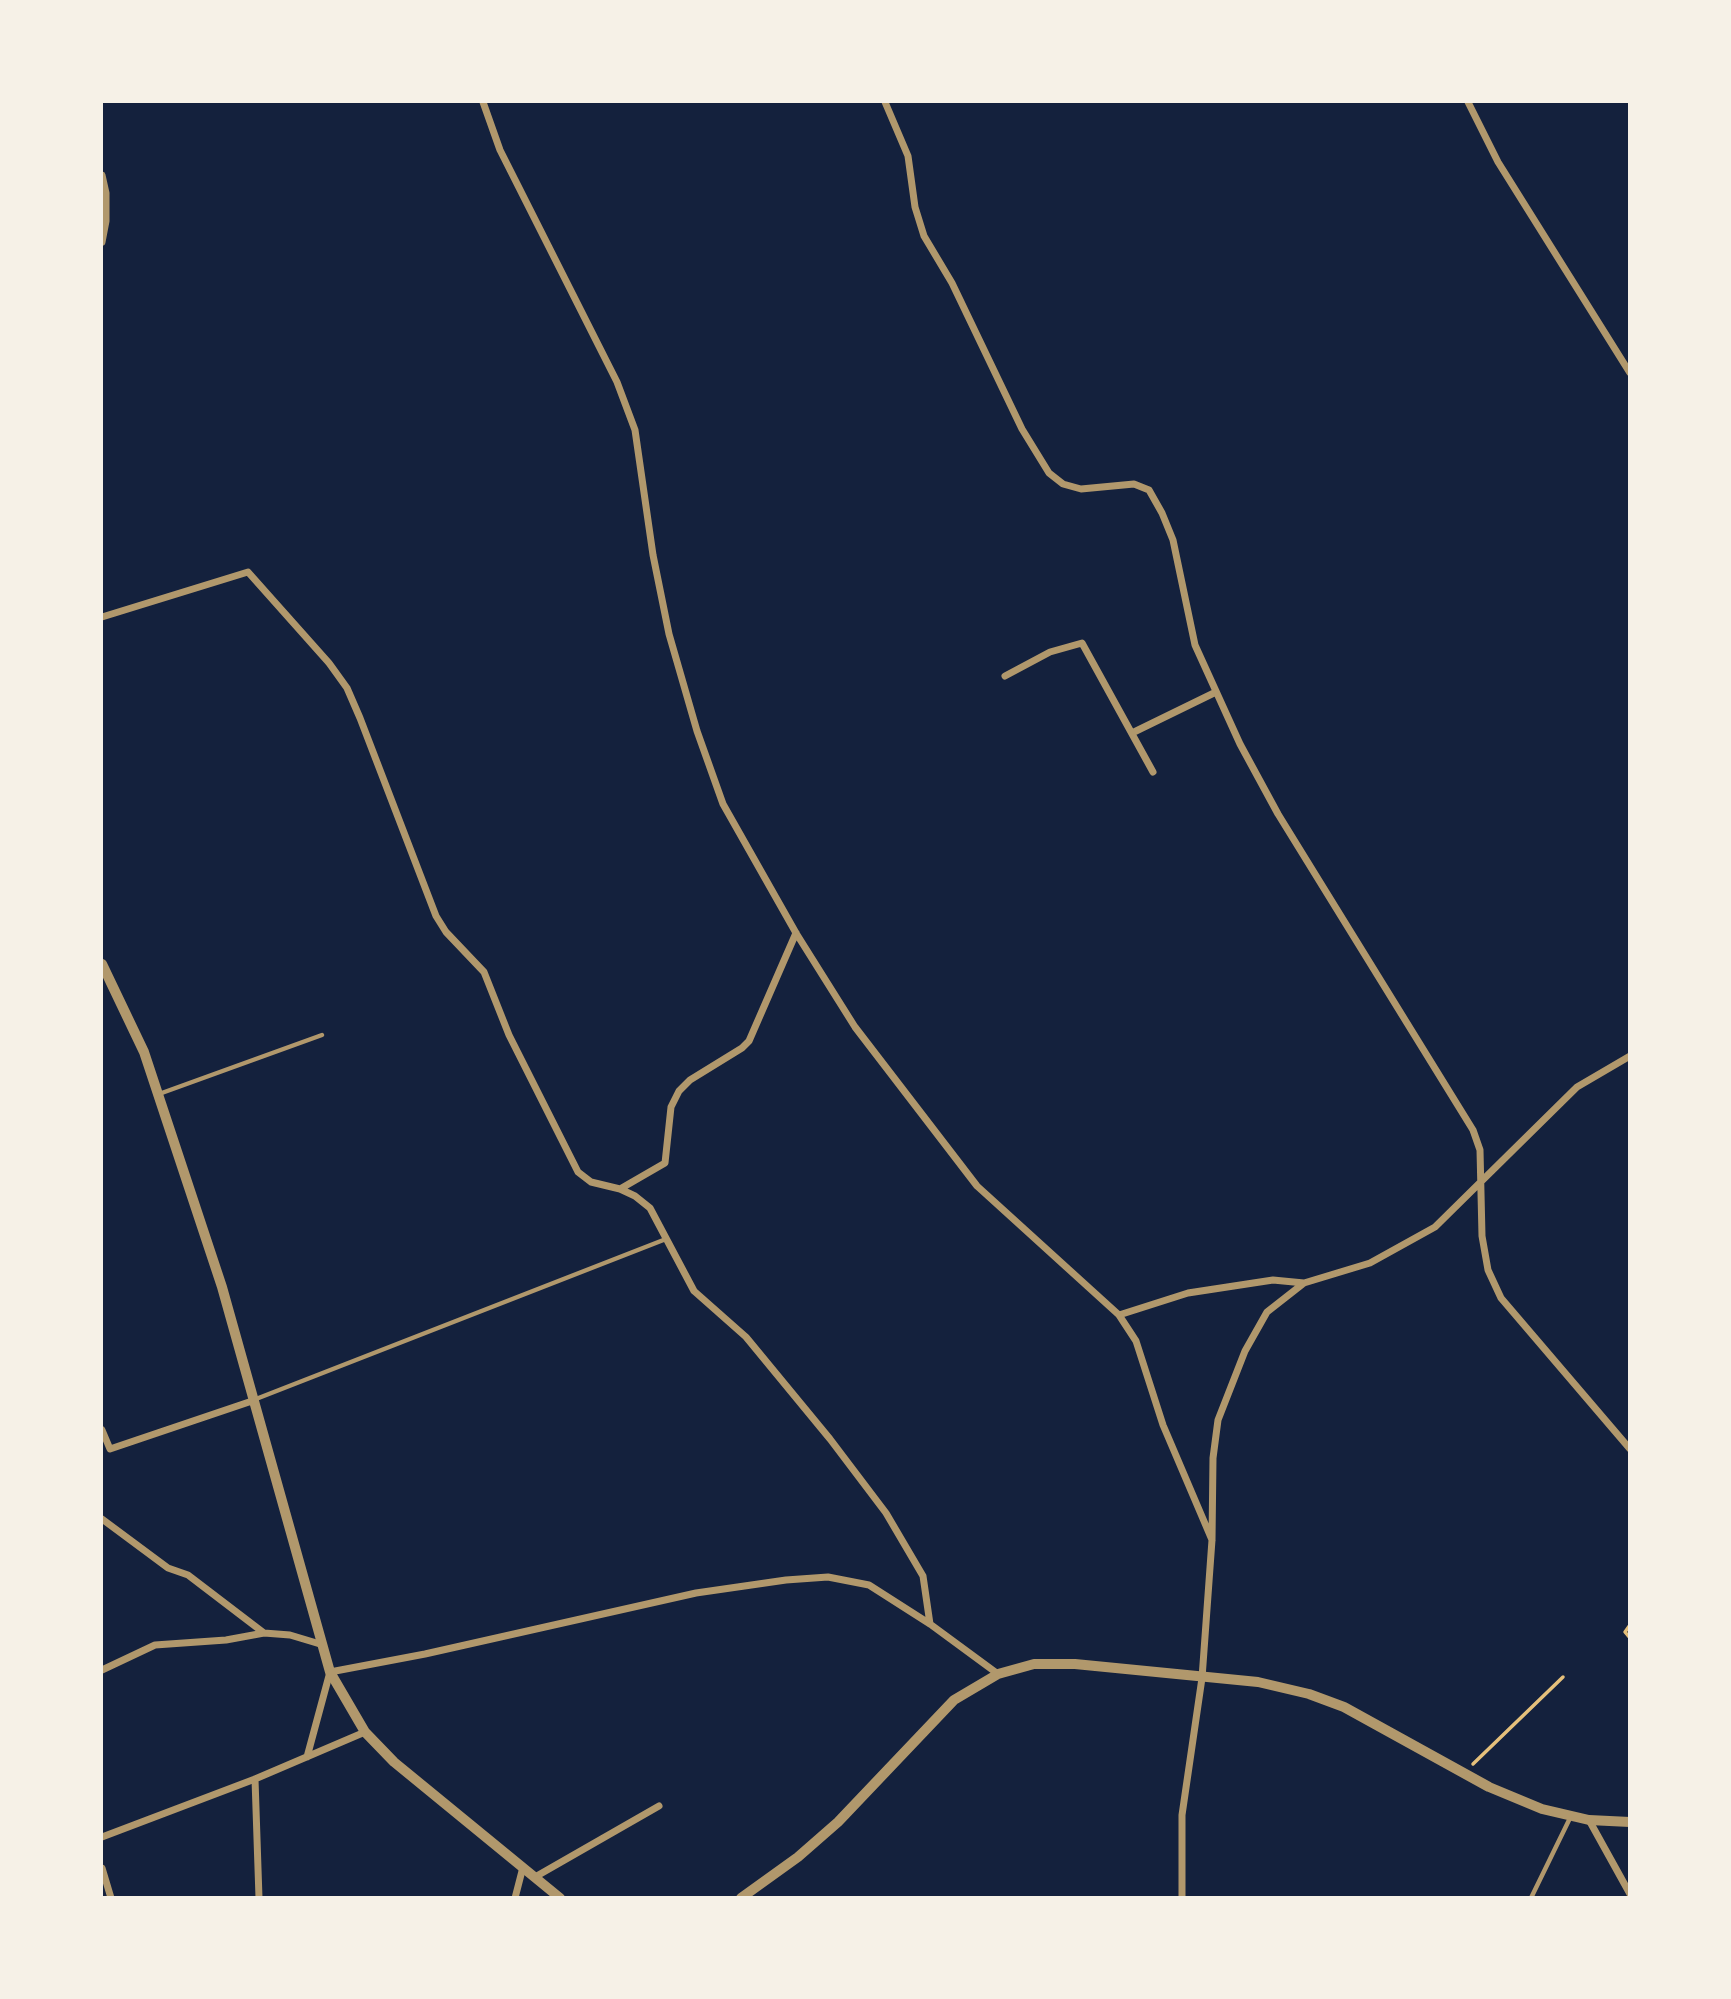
<!DOCTYPE html>
<style>
body{margin:0}
#map{position:relative;width:1731px;height:1999px;overflow:hidden;background:#14213d;font-family:"Crimson Pro",serif}
canvas{display:block}
.frame{position:absolute;inset:0;border:103px solid #f6f1e7;pointer-events:none}
</style>
<div id="map">
<canvas width="1731" height="1999"></canvas>
<div class="frame"></div>
</div>
<script>
const ctx = document.querySelector('canvas').getContext('2d');
ctx.lineJoin = 'round';
function poly(rows) {
  const path = new Path2D();
  for (const r of rows) {
    path.moveTo(r[0], r[1]);
    for (let i = 2; i < r.length; i += 2) path.lineTo(r[i], r[i + 1]);
  }
  return path;
}
function trace(path, color, width, dash) {
  ctx.strokeStyle = color;
  ctx.lineWidth = width;
  ctx.lineCap = dash ? 'butt' : 'round';
  ctx.setLineDash(dash || []);
  ctx.stroke(path);
}
trace(poly([
 [1630,1625,1625,1632,1630,1638],
 [1473,1764,1563,1677]
]), '#e5c07b', 3.5);
trace(poly([
 [159,1094,322,1035],
 [256,1399,666,1239],
 [1531,1898,1571,1816]
]), '#b1986c', 4.5);
trace(poly([
 [483,102,500,150,617,382,635,430,653,555,669,634,697,731,723,804,796,933,855,1027,977,1186,1119,1315,1136,1341,1163,1425,1212,1540],
 [885,102,908,156,915,207,924,236,952,283,1022,429,1049,473,1063,484,1081,489,1134,484,1149,490,1162,513,1173,540,1195,645,1240,744,1278,814,1473,1130,1480,1150,1482,1236,1488,1270,1501,1298,1630,1449],
 [1468,102,1498,162,1630,373],
 [102,175,106,193,106,221,102,242],
 [102,617,248,572,329,663,347,688,360,718,436,916,446,932,484,972,509,1035,578,1172,591,1182,620,1189,635,1196,650,1208,694,1291,746,1337,830,1439,886,1513,923,1576,930,1624],
 [1005,676,1050,652,1082,643,1153,772],
 [1132,733,1216,692],
 [620,1189,665,1163,671,1107,679,1091,690,1080,742,1048,749,1041,796,933],
 [1119,1315,1188,1293,1273,1280,1304,1283],
 [102,1430,110,1449,255,1400],
 [102,1519,168,1568,188,1575,264,1633,290,1635,320,1644],
 [102,1670,155,1645,226,1640,264,1633],
 [307,1757,330,1672,425,1654,696,1593,786,1580,828,1577,869,1585,930,1624,998,1674],
 [255,1779,259,1898],
 [1589,1820,1630,1894],
 [102,1837,255,1779,365,1732],
 [102,1868,111,1898],
 [535,1877,659,1806],
 [515,1898,523,1867],
 [1182,1898,1182,1815,1202,1678,1212,1540,1213,1458,1218,1420,1245,1351,1267,1312,1304,1283,1370,1263,1435,1227,1577,1087,1630,1056]
]), '#b1986c', 7);
trace(poly([
 [102,964,144,1052,222,1287,330,1672,365,1732,394,1762,560,1898],
 [741,1898,798,1857,838,1822,954,1700,998,1674,1034,1664,1075,1664,1258,1682,1309,1694,1344,1707,1489,1787,1542,1809,1589,1820,1630,1822]
]), '#b1986c', 10);
</script>
